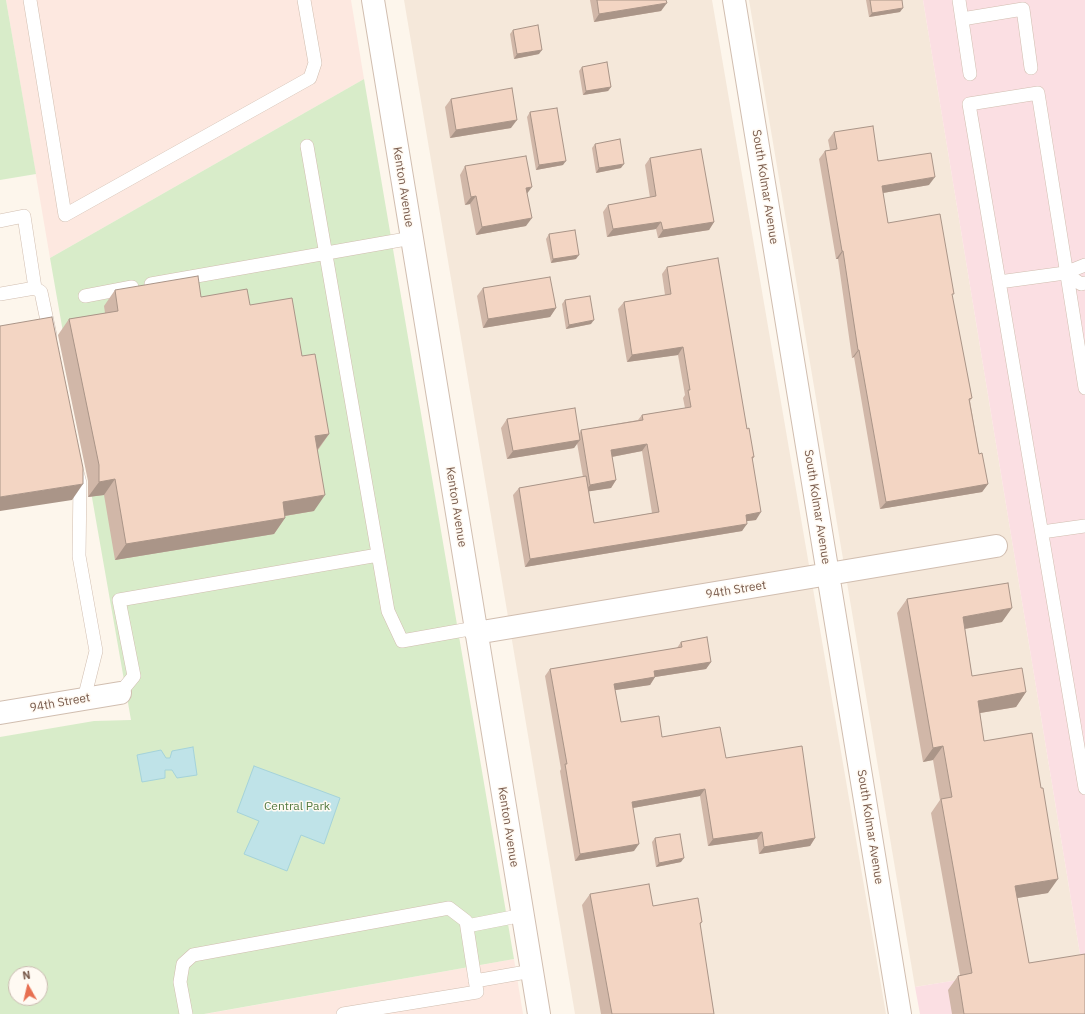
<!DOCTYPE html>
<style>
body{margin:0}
#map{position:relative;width:1085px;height:1014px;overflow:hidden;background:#fdf6ec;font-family:"IBM Plex Sans",sans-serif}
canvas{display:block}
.north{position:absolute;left:8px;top:966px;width:40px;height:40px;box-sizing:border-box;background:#fffaf3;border:1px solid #cabbb1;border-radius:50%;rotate:352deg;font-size:11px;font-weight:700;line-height:16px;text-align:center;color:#7a5c4d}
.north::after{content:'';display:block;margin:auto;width:14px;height:18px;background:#e76f51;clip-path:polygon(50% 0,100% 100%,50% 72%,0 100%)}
</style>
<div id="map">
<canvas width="1085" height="1014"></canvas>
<div class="north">N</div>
</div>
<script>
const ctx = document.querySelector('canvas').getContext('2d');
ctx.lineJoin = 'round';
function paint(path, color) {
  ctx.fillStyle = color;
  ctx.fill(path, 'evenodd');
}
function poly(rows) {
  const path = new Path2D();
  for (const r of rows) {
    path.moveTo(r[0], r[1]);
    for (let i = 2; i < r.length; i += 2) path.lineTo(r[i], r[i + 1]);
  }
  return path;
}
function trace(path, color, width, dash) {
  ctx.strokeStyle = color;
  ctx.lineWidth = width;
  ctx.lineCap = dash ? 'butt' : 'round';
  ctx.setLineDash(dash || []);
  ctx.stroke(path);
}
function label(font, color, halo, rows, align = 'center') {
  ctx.font = font + ' "IBM Plex Sans",sans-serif';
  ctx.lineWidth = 3;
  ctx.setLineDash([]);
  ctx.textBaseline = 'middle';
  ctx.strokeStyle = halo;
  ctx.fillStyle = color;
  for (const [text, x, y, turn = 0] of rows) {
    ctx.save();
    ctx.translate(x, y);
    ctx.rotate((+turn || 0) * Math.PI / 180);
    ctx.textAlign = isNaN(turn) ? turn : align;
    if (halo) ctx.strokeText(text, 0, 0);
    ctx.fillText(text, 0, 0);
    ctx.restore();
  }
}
paint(poly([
 [404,0,712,0,886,1014,575,1014],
 [749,0,923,0,1081,960,915,987]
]), '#f5e8da');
paint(poly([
 [6,0,351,0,364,79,50,258],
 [514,959,523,1014,205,1014]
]), '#fde8e0');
paint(poly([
 [923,0,1085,0,1085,1014,920,1014,915,987,1081,960]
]), '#fbdfe3');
paint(poly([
 [0,0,6,0,36,174,0,180],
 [364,79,514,959,204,1014,0,1014,0,737,94,721,131,720,50,258],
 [16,974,40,974,40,998,16,998]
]), '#d8ecc9');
const water = poly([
 [193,747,197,775,177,778,172,770,165,770,165,778,142,782,137,755,161,750,166,758,170,758,172,751,193,747],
 [254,766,340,798,324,844,301,835,287,871,244,854,259,821,237,812,254,766]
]);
paint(water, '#bfe3e8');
trace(water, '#a5d3da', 1);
const service = poly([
 [30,0,65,215,310,78,315,63,304,0],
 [959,0,970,74],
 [962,19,1023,9,1031,68],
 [307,146,388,611,402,641,475,628],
 [0,221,24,216,35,288,0,294],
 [1065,273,1081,284,1085,283],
 [999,282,1065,273,1085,265],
 [151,284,412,238],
 [35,288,41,292,50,335],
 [85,296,132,287],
 [1085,388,1038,93,969,104,1085,788],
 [77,472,80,483,79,556,96,651,84,699],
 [1042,532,1085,526],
 [120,693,134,676,119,600,378,555],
 [467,926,523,915],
 [475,981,532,971],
 [186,1014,180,982,183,964,193,955,449,908,466,921,477,992,343,1014]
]);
const minor = poly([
 [373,0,539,1014],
 [734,0,900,1014],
 [476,633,996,546],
 [0,713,120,693]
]);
trace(service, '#d1beb0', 14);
trace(minor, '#d1beb0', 24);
trace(service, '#fff', 13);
trace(minor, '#fff', 22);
paint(poly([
 [590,0,666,0,661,11,594,22],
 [866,0,902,0,900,12,869,17],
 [513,30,539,54,514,59,510,34],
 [582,67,611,87,608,91,583,95,579,71],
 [451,99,511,128,450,138,445,107],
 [530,112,563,165,536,170,527,117],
 [834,132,878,161,929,185,883,193,888,223,952,296,972,398,970,401,979,454,988,484,982,492,880,509,854,357,852,358,838,259,836,259,819,159,825,151,830,150,828,140],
 [595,144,621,168,596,173,592,148],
 [650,158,714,222,709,230,658,238,656,229,607,237,603,212,608,205,650,198,645,165],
 [465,166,527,193,526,226,476,235,470,204,465,205,460,175],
 [549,234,576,259,551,263,546,239],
 [667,267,747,429,754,457,752,460,756,520,746,521,742,531,525,567,513,495,519,488,583,477,577,443,574,448,507,459,501,428,507,419,579,434,581,430,638,420,642,415,685,408,683,398,685,395,678,355,627,362,618,309,624,302,665,295,662,274],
 [642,451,652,513,594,523,589,491,611,488,616,480,612,457],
 [483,288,556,308,550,317,483,328,477,296],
 [115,290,201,297,250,305,302,356,329,434,318,450,314,511,285,516,285,518,274,534,115,560,104,495,88,497,88,481,58,335,69,319,105,313,104,306],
 [565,300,591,324,566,329,562,304],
 [907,599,1002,622,965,629,972,676,1026,692,1016,707,980,713,984,741,1048,893,1017,898,1029,963,1085,1014,952,1014,948,990,958,976,960,975,931,813,940,800,933,760,923,762,897,613],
 [681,642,711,662,706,669,655,677,650,685,615,690,621,722,662,737,726,758,815,838,810,846,759,854,757,839,708,846,700,796,633,808,634,851,575,861,560,771,561,769,545,676,550,669,677,648],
 [655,838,681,862,656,867,652,842],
 [590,894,653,906,702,922,700,925,714,1014,601,1014,582,905]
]), '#d1b7a8');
paint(poly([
 [667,3,661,11,594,22,599,14],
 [903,8,900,12,869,17,872,13],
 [542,50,539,54,514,59,517,54],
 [611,87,608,91,583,95,586,91],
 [517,120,511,128,450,138,456,130],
 [566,161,563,165,536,170,539,165],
 [624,164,621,168,596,173,599,168],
 [935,177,929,185,877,194,882,186],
 [532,187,526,195,526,188],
 [476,196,470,204,465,205,471,197],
 [532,218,526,226,476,235,482,227],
 [661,222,656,229,607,237,613,229],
 [714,222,709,230,658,238,663,230],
 [842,251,843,251,838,259,836,259],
 [579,255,576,259,551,263,553,259],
 [556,308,550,317,483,328,488,319],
 [594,320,591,324,566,329,569,325],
 [683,347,678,355,627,362,632,355],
 [858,350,859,350,854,357,852,358],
 [329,434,317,450,315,436],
 [580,440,574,448,507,459,513,451],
 [647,444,642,451,606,458,611,450],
 [115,479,104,495,88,497,99,482],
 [616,480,611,488,585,492,590,485],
 [83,484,72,500,0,511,0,497],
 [988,484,982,492,880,509,886,502],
 [325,495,314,511,272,518,283,502],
 [761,512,756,520,740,522,746,515],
 [285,518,274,534,115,560,126,544],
 [747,524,742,531,525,567,530,559],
 [1012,608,1002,622,953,631,963,617],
 [711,662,706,669,655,677,650,685,609,691,614,684,654,671],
 [1026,692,1016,707,968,715,978,701],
 [943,746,933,760,923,762,933,748],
 [705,789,700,796,627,809,632,802],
 [762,832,757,839,708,846,713,839],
 [815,838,810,846,759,854,764,847],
 [639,844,634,851,575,861,580,854],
 [684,858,681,862,656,867,659,863],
 [1058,879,1048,893,1005,900,1015,886]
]), '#aa9588');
const building = poly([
 [597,0,666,0,667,3,599,14,597,0],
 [870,0,902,0,903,8,872,13,870,0],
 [538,25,542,50,517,54,513,30,538,25],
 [607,62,611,87,586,91,582,67,607,62],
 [512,88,517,120,456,130,451,99,512,88],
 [557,108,566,161,539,165,530,112,557,108],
 [873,126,878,161,931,153,935,177,882,186,888,223,940,214,954,294,952,294,972,398,969,399,979,454,982,453,988,484,886,502,859,350,858,350,843,251,842,251,825,151,837,149,834,132,873,126],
 [620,139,624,164,599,168,595,144,620,139],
 [701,149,714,222,663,230,661,222,613,229,608,205,656,196,650,158,701,149],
 [526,156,532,187,526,188,532,218,482,227,476,196,471,197,465,166,526,156],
 [575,230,579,255,553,259,549,234,575,230],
 [718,258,747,429,749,428,754,457,752,457,761,512,746,515,747,524,530,559,519,488,586,476,594,523,659,512,647,444,611,450,616,480,590,485,581,430,643,420,642,415,691,407,688,390,690,390,683,347,632,355,624,302,671,294,667,267,718,258],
 [198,276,201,297,247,289,250,305,292,298,302,356,315,354,329,434,315,436,325,495,283,502,285,518,126,544,115,479,99,482,99,465,69,319,118,311,115,290,198,276],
 [550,277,556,308,488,319,483,288,550,277],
 [590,296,594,320,569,325,565,300,590,296],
 [52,317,83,468,83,484,0,497,0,326,52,317],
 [575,408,580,440,513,451,507,419,575,408],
 [1008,583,1012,608,963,617,972,676,1022,668,1026,692,978,701,984,741,1032,733,1041,788,1043,788,1058,879,1015,886,1029,963,1085,954,1085,1014,964,1014,958,976,972,973,941,799,952,797,943,746,933,748,907,599,1008,583],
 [707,637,711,662,654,671,655,677,614,684,621,722,659,716,662,737,720,727,726,758,802,746,815,838,764,847,762,832,713,839,705,789,632,802,639,844,580,854,565,764,567,764,550,669,682,647,681,642,707,637],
 [680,834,684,858,659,863,655,838,680,834],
 [649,884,653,906,698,898,702,922,700,923,714,1014,612,1014,590,894,649,884]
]);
paint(building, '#f3d5c3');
trace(building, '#aa9588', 1);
label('12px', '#7a5c4d', '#fffaf3', [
 ["Kenton Avenue",403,187,81],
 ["South Kolmar Avenue",765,187,81],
 ["Kenton Avenue",456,507,81],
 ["South Kolmar Avenue",817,507,81],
 ["94th Street",736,590,-9],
 ["94th Street",60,703,-10],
 ["Kenton Avenue",508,827,81],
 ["South Kolmar Avenue",870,827,81]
]);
label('12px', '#537a41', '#fffaf3', [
 ["Central Park",297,807]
]);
</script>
